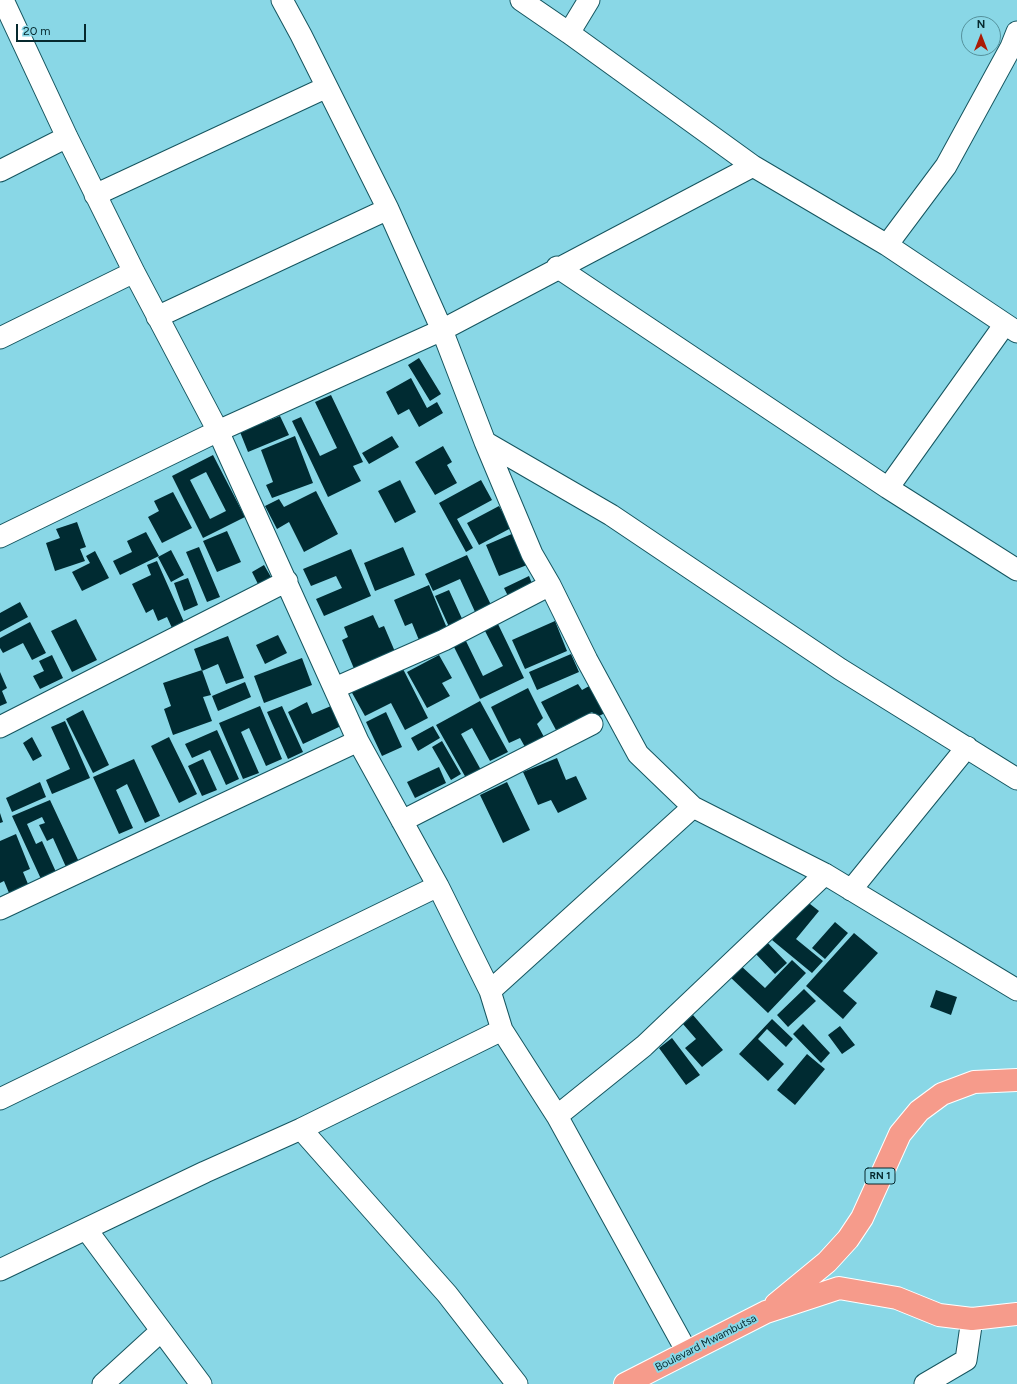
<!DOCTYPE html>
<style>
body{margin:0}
#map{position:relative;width:1017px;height:1384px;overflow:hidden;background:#89d7e6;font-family:Figtree,sans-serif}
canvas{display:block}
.north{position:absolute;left:961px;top:16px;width:40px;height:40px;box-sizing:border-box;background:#89d7e6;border:1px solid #55919c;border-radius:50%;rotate:0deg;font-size:11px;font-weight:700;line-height:16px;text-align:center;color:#06292e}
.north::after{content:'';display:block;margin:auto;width:14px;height:18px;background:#ab1b04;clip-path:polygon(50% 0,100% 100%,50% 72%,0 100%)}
.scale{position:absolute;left:16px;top:24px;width:70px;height:18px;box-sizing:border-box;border:2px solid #06292e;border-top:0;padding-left:5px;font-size:12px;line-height:14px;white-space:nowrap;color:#06292e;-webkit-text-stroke:3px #89d7e6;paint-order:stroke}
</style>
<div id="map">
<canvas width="1017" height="1384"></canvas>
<div class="north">N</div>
<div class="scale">20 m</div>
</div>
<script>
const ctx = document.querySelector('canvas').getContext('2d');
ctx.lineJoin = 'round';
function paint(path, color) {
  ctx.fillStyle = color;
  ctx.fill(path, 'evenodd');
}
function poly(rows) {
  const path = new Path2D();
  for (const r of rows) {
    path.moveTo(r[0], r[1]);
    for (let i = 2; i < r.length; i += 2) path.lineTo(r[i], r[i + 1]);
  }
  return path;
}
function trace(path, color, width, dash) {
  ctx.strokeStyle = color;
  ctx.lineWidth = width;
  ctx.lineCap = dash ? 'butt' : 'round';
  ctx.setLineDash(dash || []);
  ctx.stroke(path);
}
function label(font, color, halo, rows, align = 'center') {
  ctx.font = font + ' Figtree,sans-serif';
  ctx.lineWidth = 4;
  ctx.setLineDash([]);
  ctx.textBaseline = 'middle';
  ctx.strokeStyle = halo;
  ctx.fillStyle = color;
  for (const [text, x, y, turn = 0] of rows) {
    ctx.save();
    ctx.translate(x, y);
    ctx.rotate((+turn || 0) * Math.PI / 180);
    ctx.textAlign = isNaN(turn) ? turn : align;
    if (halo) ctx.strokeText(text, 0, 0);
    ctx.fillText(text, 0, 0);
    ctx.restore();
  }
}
paint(poly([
 [419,358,441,394,430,401,408,365],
 [411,378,427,408,437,402,443,413,419,427,409,409,398,415,386,392],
 [331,395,363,462,353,466,361,481,328,497,292,421,301,417,320,456,337,448,315,402],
 [280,416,289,435,248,452,240,432],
 [295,436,313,483,272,498,266,485,273,482,261,450],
 [392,436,399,447,369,464,362,453],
 [443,446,452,462,447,465,457,483,435,495,415,462],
 [213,455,245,517,203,538,172,476],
 [206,472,226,511,210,519,190,480],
 [400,480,416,512,395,523,378,491],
 [481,480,492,500,457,519,473,548,466,552,439,503],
 [316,491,338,534,304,552,289,522,277,529,265,506,279,499,284,507],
 [173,492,192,528,162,543,148,517,159,511,154,501],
 [499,506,511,528,479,545,467,523],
 [77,522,86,547,80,549,85,561,55,571,46,543,60,538,56,529],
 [227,531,241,562,217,572,203,541],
 [146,532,159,556,120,575,113,561,132,552,127,541],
 [514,533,527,565,499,576,486,545],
 [199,547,220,597,207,602,186,552],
 [403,547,415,575,375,591,364,563],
 [351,549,371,596,324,616,316,599,342,588,336,576,311,586,303,569],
 [171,550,184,575,171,582,158,557],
 [95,551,109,578,82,591,72,572,90,563,86,556],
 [467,555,492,607,476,614,460,579,433,591,425,574],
 [157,561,184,622,172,628,167,617,158,621,153,609,146,613,132,584,151,575,147,565],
 [264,565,271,577,258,584,252,572],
 [529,576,533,586,509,598,504,588],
 [188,578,198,605,184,611,174,583],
 [429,585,449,633,421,645,412,623,405,626,394,600],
 [449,590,464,623,450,629,435,596],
 [20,602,28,617,0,632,0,613],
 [373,615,379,628,384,626,396,654,355,671,342,640,348,637,344,627],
 [76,619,97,660,72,672,51,631],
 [555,621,567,651,525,669,512,640],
 [30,622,46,653,32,660,23,643,3,653,0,648,0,638],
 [498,624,524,678,480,699,453,645,465,639,483,676,503,666,485,631],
 [278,635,287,653,265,664,256,645],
 [228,636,244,678,226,684,218,664,202,671,194,649],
 [571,654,579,672,537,690,529,672],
 [52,655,63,678,40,689,33,676,44,671,39,661],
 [439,655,452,678,442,683,450,696,427,708,407,672],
 [302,658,312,685,264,703,254,676],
 [401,665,428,718,405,730,391,703,365,716,351,691],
 [202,670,211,695,203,697,212,721,173,735,164,709,171,706,163,683],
 [0,672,7,688,2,691,7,703,0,706],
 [245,682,251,697,218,711,212,696],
 [578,684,582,690,591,685,607,712,597,717,592,712,556,730,541,702],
 [528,688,543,718,537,724,544,737,525,747,520,738,509,743,491,707],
 [480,701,508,752,490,761,472,728,461,734,481,770,466,778,436,725],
 [307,702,312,714,331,706,341,726,303,744,288,712],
 [260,706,282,759,266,766,249,728,241,732,259,773,243,779,219,723],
 [282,706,303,752,288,759,267,712],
 [83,710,109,765,93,773,66,719],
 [386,712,402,747,382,756,366,722],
 [65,721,90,778,52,794,46,780,70,769,51,727],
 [433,726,440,738,418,751,411,738],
 [217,730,239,779,226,785,210,750,192,758,185,744],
 [32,737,42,756,33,761,23,743],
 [169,737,197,794,179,803,151,746],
 [442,741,461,774,451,780,432,747],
 [557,758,566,780,576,776,587,799,558,813,551,800,538,805,523,772],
 [134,759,160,816,145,823,127,784,116,790,133,828,119,834,93,777],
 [203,759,217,790,202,796,188,766],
 [439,767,446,783,415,798,407,782],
 [40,782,46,797,12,812,6,798],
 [507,782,530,830,503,843,480,795],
 [50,800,79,862,66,867,53,838,47,841,39,825,45,823,42,817,27,824,36,844,42,841,56,872,41,879,12,816],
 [0,813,3,822,0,823],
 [16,834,30,869,23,872,28,884,9,893,4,881,0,883,0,841],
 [805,900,819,911,796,939,823,961,812,973,772,940],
 [835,922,848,933,825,959,812,948],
 [854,933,878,953,843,991,857,1003,843,1019,806,986],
 [765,940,787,963,775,974,753,951],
 [792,960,806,973,768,1013,729,976,740,965,765,988],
 [804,989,816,1001,788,1027,777,1015],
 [936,990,957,997,951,1015,930,1007],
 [693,1015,723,1050,702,1067,685,1048,696,1039,683,1024],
 [772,1019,793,1039,786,1047,767,1029,758,1039,784,1064,768,1081,739,1054],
 [803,1024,830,1053,821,1063,793,1034],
 [840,1026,855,1045,842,1054,828,1035],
 [672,1038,700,1075,686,1085,659,1048],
 [807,1054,825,1069,795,1105,777,1090]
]), '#002b32');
const minor = poly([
 [3,0,67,137,134,272,218,431,358,741,438,886,490,991,502,1030,557,1116,687,1352],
 [282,0,301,35,388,209,442,330,485,442,532,554,550,585,587,660,638,754,693,807,825,874,1017,990],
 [521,0,569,33,753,166,887,245,1017,332],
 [569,33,589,0],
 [0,171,67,137],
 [95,195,327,87],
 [887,245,946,166,1011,47,1017,32],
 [557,267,888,488,1017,570],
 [157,317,388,209],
 [0,338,134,272],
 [485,442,611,515,840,669,1017,779],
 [888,488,1005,324],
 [0,537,218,431,442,330,753,166],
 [335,688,444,640,550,585],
 [0,727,287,581],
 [402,821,592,724],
 [851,890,967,747],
 [0,909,358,741],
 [490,991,693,807],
 [0,1099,438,886],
 [557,1116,644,1046,825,874],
 [301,1129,447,1294,517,1384],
 [86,1229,201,1384],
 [0,1270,205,1172,301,1129,502,1030],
 [103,1384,161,1331],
 [925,1384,966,1360,972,1319]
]);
const trunk = poly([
 [776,1304,827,1262,848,1239,862,1218,900,1134,919,1111,942,1094,974,1082,1017,1080],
 [625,1384,766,1312,839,1288,897,1298,939,1315,972,1319,1017,1314]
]);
trace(minor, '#15555f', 23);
trace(trunk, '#fff', 24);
trace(minor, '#fff', 21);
trace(trunk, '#f69b8b', 22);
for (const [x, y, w] of [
 [880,1176,30]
]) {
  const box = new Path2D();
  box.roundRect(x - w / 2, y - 8, w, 16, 3);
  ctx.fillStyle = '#89d7e6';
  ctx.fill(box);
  trace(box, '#06292e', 1);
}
label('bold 10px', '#06292e', null, [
 ["RN 1",880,1176]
]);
label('11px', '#06292e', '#89d7e6', [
 ["Boulevard Mwambutsa",706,1343,-27]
]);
</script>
